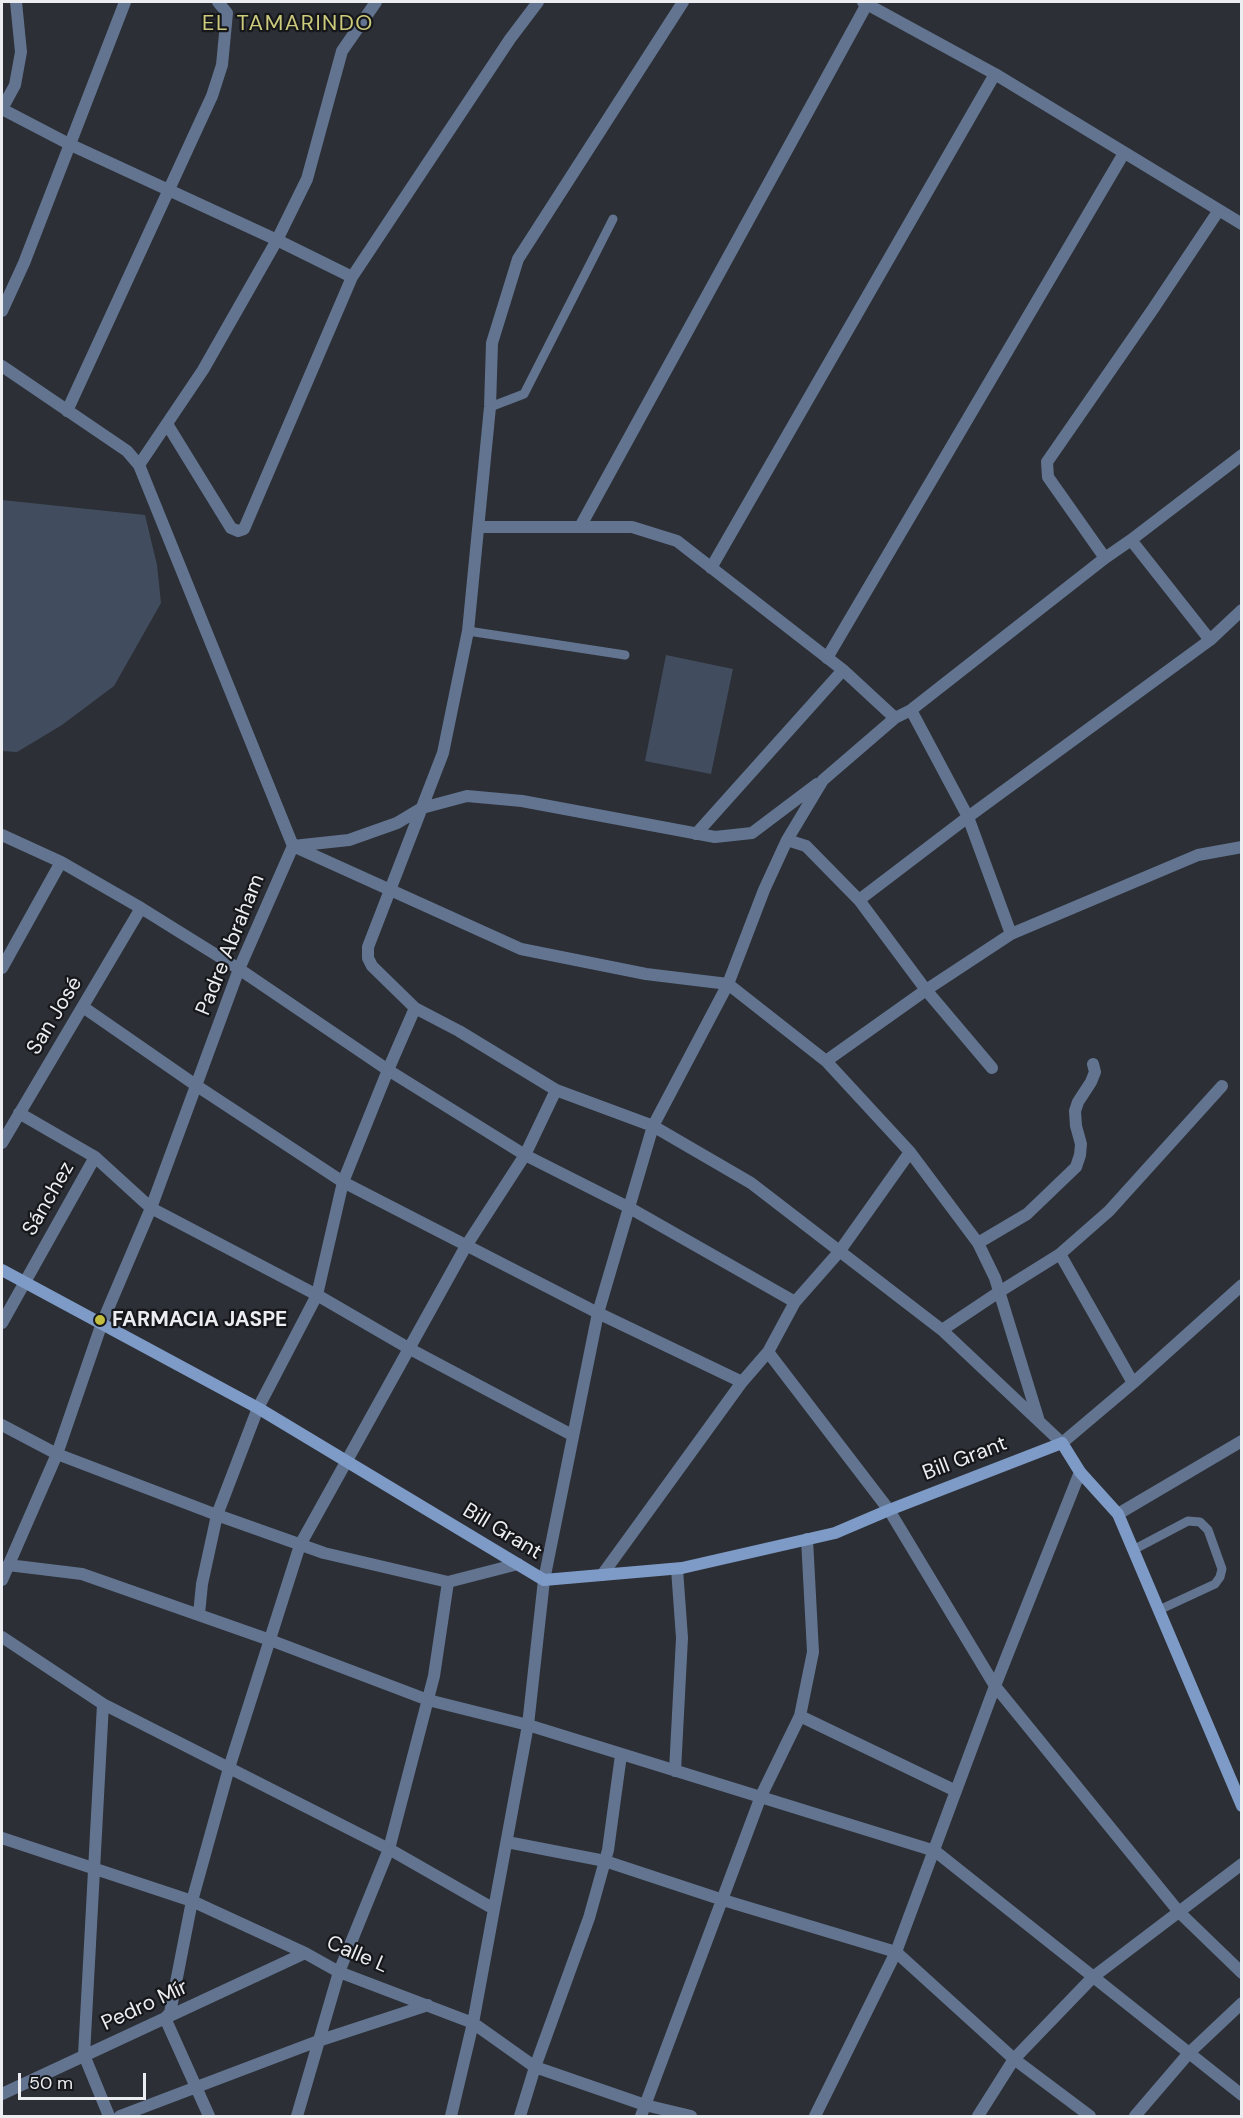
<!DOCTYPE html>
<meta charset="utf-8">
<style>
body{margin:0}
#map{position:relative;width:1243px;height:2118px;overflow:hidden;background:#2c2f35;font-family:"DM Sans",sans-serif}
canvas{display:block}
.frame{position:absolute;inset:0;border:3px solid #ebedf1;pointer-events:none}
.scale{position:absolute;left:18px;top:2073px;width:128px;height:27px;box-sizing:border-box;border:3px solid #ebedf1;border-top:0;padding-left:8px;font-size:18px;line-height:21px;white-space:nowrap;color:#ebedf1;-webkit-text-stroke:4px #16171a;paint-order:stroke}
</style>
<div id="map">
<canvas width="1243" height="2118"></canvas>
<div class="frame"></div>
<div class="scale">50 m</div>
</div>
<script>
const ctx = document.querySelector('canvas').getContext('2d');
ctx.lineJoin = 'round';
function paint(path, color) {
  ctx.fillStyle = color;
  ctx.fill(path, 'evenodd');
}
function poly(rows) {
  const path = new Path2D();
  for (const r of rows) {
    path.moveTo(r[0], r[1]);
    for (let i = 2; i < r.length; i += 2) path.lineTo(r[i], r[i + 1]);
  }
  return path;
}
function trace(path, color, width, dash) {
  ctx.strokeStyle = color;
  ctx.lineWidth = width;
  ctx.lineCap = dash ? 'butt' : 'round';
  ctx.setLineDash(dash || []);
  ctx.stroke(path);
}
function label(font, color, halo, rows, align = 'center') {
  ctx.font = font + ' "DM Sans",sans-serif';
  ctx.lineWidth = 4.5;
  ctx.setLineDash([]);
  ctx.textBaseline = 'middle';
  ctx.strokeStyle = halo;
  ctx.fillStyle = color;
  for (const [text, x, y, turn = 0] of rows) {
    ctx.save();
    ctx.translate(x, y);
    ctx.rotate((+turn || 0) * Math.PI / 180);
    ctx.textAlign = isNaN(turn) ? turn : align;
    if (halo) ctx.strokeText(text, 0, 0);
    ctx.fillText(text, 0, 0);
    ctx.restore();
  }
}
paint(poly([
 [2,500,145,515,157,565,161,603,114,686,62,725,17,752,2,751],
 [666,655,733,669,711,774,645,761]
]), '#414d5e');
trace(poly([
 [490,407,524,394,613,219],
 [468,631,625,655],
 [1133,1550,1188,1521,1200,1522,1208,1530,1222,1569,1220,1577,1215,1584,1159,1610]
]), '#627490', 9);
trace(poly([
 [16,2,21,52,15,85,2,109,71,145,277,240,352,277],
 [683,2,518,259,492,343,490,407,468,631,443,753,368,947,368,958,372,966,415,1008,459,1031,556,1090,653,1126,751,1183,942,1330,1062,1443,1133,1383,1242,1285],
 [863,2,995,74,1242,224],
 [2,311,24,263,125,2],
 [2,366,127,451,139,465,293,846,521,949,646,974,728,984,826,1061,910,1152,978,1243,995,1278,1038,1418],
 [67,411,212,96,222,65,227,13,218,2],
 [167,424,231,528,238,531,244,529,352,277,510,39,538,2],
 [139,465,203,370,277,240,307,179,342,51,376,2],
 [479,527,632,527,677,541,843,670,895,718],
 [580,527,867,4],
 [1131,540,1210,640],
 [1105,558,1048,477,1047,462,1153,309,1219,210],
 [711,568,995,74],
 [827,658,1124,153],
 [911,710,968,817,1011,934],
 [696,834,843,670],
 [2,835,61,862,141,908,239,969,388,1070,525,1155,628,1207,795,1302],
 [787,840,806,846,859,900,926,990,992,1068],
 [859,900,968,817,1210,640,1242,610],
 [2,968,61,862],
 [83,1007,197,1086,343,1182,598,1313,742,1382],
 [826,1061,926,990,1011,934,1198,855,1242,847],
 [19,1113,95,1157,151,1208,317,1295,410,1349,572,1435],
 [2,1143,141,908],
 [978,1243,1027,1214,1076,1167,1080,1155,1081,1144,1076,1126,1075,1111,1078,1102,1091,1082,1095,1072,1093,1064],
 [1060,1254,1133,1383],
 [2,1323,95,1157],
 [942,1330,999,1292,1060,1254,1109,1211,1222,1086],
 [768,1352,889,1510,995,1686,1179,1912,1242,1973],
 [2,1425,57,1454,217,1515,324,1553,448,1582,518,1564],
 [1118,1514,1242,1441],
 [8,1565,82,1574,270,1640,428,1700,528,1725,935,1851,1242,2095],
 [602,1575,742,1382,768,1352,795,1302,839,1252,910,1152],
 [2,1580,57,1454,102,1323,151,1208,239,969,293,846,349,840,397,823,422,808,467,796,522,801,715,837,752,833,817,784],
 [199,1614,202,1584,217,1515,258,1408,317,1295,343,1182,388,1070,415,1008],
 [2,1637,103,1704,389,1849,494,1909],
 [103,1704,84,2055,109,2116],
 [800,1716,956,1791],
 [675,1771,682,1638,677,1569],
 [2,1838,192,1901,305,1953,339,1972,473,2023,535,2067,645,2105,691,2116],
 [507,1842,605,1861,723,1900,896,1952,1014,2059,1090,2116],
 [2,2094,305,1953],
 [120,2116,318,2041,428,2005],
 [209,2116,165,2018,170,2013,192,1901,229,1768,300,1545,466,1246,525,1155,556,1090],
 [297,2116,339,1972,389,1849,434,1676,448,1582],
 [451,2116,473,2023,494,1909,528,1725,544,1580,598,1313,653,1126,728,984,764,890,787,840,823,780,895,718,911,710,1105,558,1131,540,1242,455],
 [520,2116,535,2067,589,1918,608,1850,621,1755],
 [641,2116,761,1796,800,1716,813,1652,807,1539],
 [815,2116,896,1952,995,1686,1080,1472],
 [978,2116,1014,2059,1093,1977,1242,1864],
 [1135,2116,1189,2053,1242,2003]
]), '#627490', 12);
trace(poly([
 [2,1270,258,1408,544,1580,682,1568,835,1533,889,1510,1062,1443,1080,1472,1118,1514,1242,1806]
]), '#7e9bc7', 12);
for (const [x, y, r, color] of [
 [100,1320,6,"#c2bd3f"]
]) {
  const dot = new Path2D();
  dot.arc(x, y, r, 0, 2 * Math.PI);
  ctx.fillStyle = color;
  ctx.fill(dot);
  trace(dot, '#16171a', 2);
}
label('21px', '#ebedf1', '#16171a', [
 ["Padre Abraham",231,945,-68],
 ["San José",55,1016,-59],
 ["Sánchez",49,1199,-60],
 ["Bill Grant",965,1459,-21],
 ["Bill Grant",502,1532,31],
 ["Calle L",357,1955,23],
 ["Pedro Mír",145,2006,-25]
]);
label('bold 21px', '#ebedf1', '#16171a', [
 ["FARMACIA JASPE",112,1320]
], 'left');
ctx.letterSpacing = '1.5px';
label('22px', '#ccca7c', '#16171a', [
 ["EL TAMARINDO",288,24]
]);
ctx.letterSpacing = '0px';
</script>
